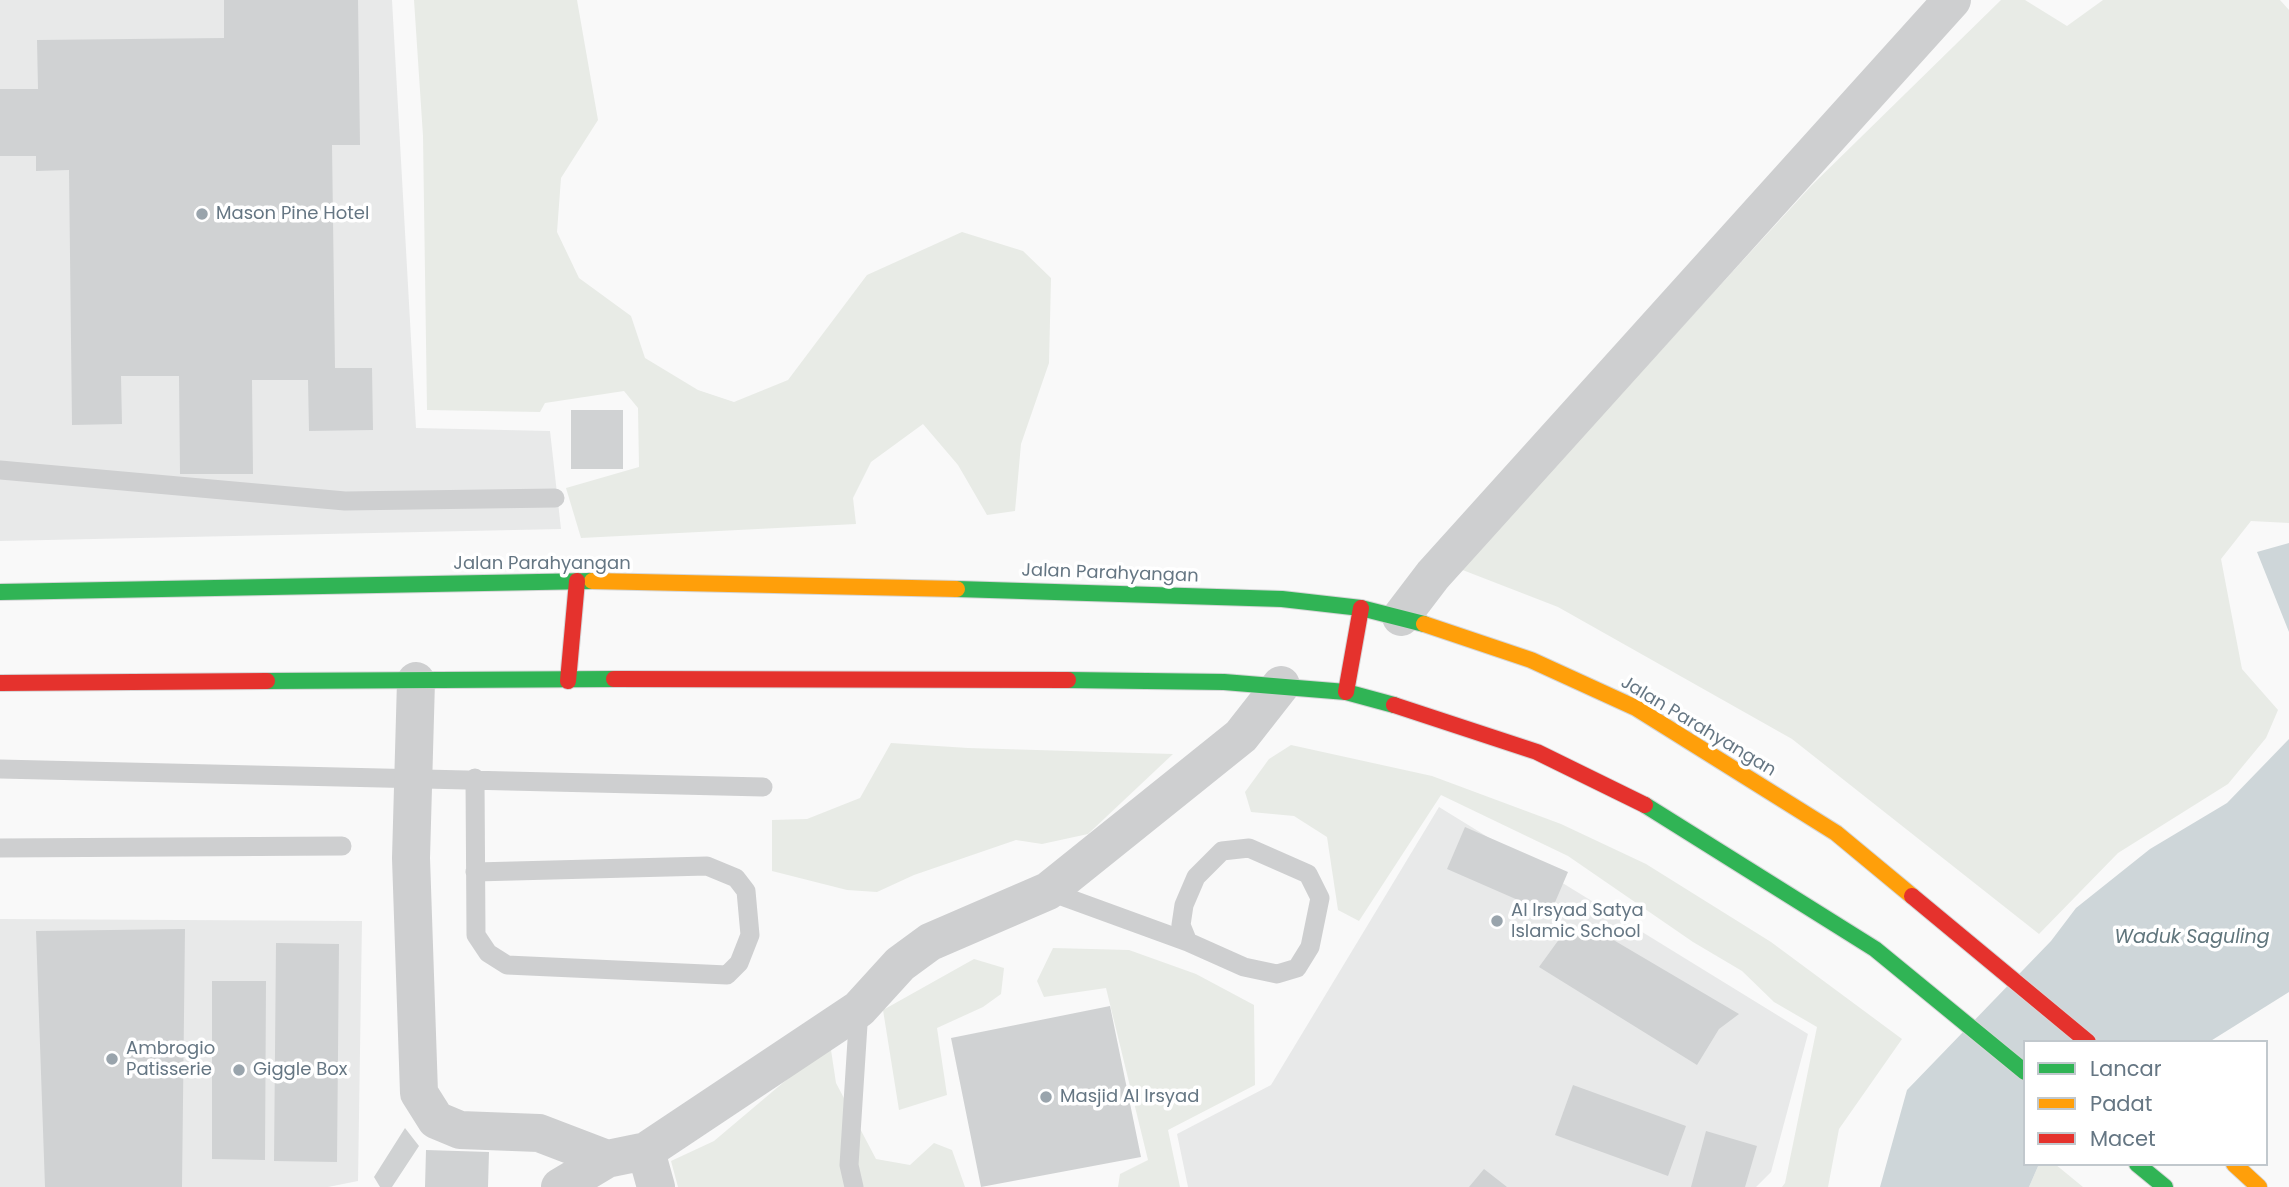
<!DOCTYPE html>
<style>
body{margin:0}
#map{position:relative;width:2289px;height:1187px;overflow:hidden;background:#f9f9f9;font-family:Poppins,sans-serif}
canvas{display:block}
.legend{position:absolute;left:2023px;top:1040px;width:245px;height:126px;box-sizing:border-box;background:#fff;border:2px solid #c1c8cd;margin:0;padding:9px 12px;list-style:none;font-size:21px;color:#657683}
.legend li{display:flex;align-items:center;gap:14px;height:35px}
.legend b{width:35px;border:2px solid #c1c8cd}
</style>
<div id="map">
<canvas width="2289" height="1187"></canvas>
<ul class="legend">
<li><b style="height:9px;background:#30b455"></b>Lancar</li>
<li><b style="height:9px;background:#ff9f0a"></b>Padat</li>
<li><b style="height:9px;background:#e5322d"></b>Macet</li>
</ul>
</div>
<script>
const ctx = document.querySelector('canvas').getContext('2d');
ctx.lineJoin = 'round';
function paint(path, color) {
  ctx.fillStyle = color;
  ctx.fill(path, 'evenodd');
}
function poly(rows) {
  const path = new Path2D();
  for (const r of rows) {
    path.moveTo(r[0], r[1]);
    for (let i = 2; i < r.length; i += 2) path.lineTo(r[i], r[i + 1]);
  }
  return path;
}
function trace(path, color, width, dash) {
  ctx.strokeStyle = color;
  ctx.lineWidth = width;
  ctx.lineCap = dash ? 'butt' : 'round';
  ctx.setLineDash(dash || []);
  ctx.stroke(path);
}
function label(font, color, halo, rows, align = 'center') {
  ctx.font = font + ' Poppins,sans-serif';
  ctx.lineWidth = 7;
  ctx.setLineDash([]);
  ctx.textBaseline = 'middle';
  ctx.strokeStyle = halo;
  ctx.fillStyle = color;
  for (const [text, x, y, turn = 0] of rows) {
    ctx.save();
    ctx.translate(x, y);
    ctx.rotate((+turn || 0) * Math.PI / 180);
    ctx.textAlign = isNaN(turn) ? turn : align;
    if (halo) ctx.strokeText(text, 0, 0);
    ctx.fillText(text, 0, 0);
    ctx.restore();
  }
}
paint(poly([
 [0,0,392,0,416,428,550,431,561,529,0,541],
 [1439,807,1808,1034,1771,1172,1756,1187,1188,1187,1177,1134,1271,1085],
 [0,919,362,921,358,1181,328,1187,0,1187]
]), '#e8e9e9');
paint(poly([
 [414,0,577,0,598,120,561,178,557,232,579,278,631,316,645,358,698,390,734,402,788,380,867,275,962,232,1023,251,1051,278,1049,363,1021,444,1015,511,987,515,958,465,923,424,871,462,853,498,856,524,581,538,566,488,639,467,638,408,624,391,545,403,540,412,427,410,423,136],
 [2001,0,2025,0,2067,26,2103,0,2280,0,2289,10,2289,523,2251,521,2221,559,2242,669,2278,710,2266,738,2228,784,2118,853,2039,934,1792,739,1558,607,1460,569,1812,185],
 [891,743,968,748,1173,754,1088,834,1042,844,1016,840,914,875,877,892,847,890,772,871,772,820,807,819,860,798],
 [1291,745,1432,776,1561,824,1646,864,1771,942,1902,1039,1839,1129,1828,1187,1782,1187,1785,1183,1817,1027,1774,1002,1742,971,1693,942,1568,856,1441,795,1359,921,1338,910,1327,837,1294,816,1251,812,1245,792,1269,759],
 [1053,948,1129,950,1196,974,1254,1005,1255,1085,1168,1130,1180,1187,1118,1187,1120,1174,1148,1160,1106,988,1044,997,1037,981],
 [974,959,1004,968,1001,994,983,1007,937,1028,947,1095,899,1110,883,1010],
 [831,1050,836,1083,876,1159,910,1165,934,1143,952,1150,965,1187,678,1187,671,1161,714,1141,804,1065],
 [2039,1164,2055,1164,2083,1187,2029,1187]
]), '#e8ebe6');
paint(poly([
 [2289,543,2289,632,2257,552],
 [2289,739,2289,992,2209,1042,2025,1042,2025,1164,2039,1164,2029,1187,1880,1187,1907,1090,2051,941,2076,908,2150,849,2227,803]
]), '#ced6d9');
paint(poly([
 [224,0,358,0,360,145,332,145,335,368,372,368,373,430,309,431,308,380,252,380,253,474,180,474,179,376,121,376,122,424,72,425,69,170,36,171,36,156,0,156,0,89,38,89,37,40,224,38],
 [571,410,623,410,623,469,571,469],
 [1465,827,1568,872,1550,914,1447,869],
 [1588,925,1739,1014,1719,1029,1697,1065,1539,967,1560,938],
 [185,929,182,1187,45,1187,36,931],
 [276,943,339,944,337,1162,274,1161],
 [212,981,266,981,265,1160,212,1159],
 [1110,1006,1141,1157,981,1187,951,1038],
 [1573,1085,1686,1126,1668,1176,1555,1135],
 [405,1128,419,1146,392,1187,380,1187,374,1177],
 [1706,1131,1757,1146,1745,1187,1691,1187],
 [426,1150,489,1152,488,1187,425,1187],
 [1484,1169,1507,1187,1469,1187]
]), '#d0d2d3');
const fast = poly([
 [957,589,1282,599,1361,608,1424,624],
 [0,592,592,581],
 [1068,680,1224,682,1346,692,1394,705],
 [267,681,614,679],
 [1645,805,1875,949,2025,1072],
 [2137,1164,2165,1187]
]);
const slow = poly([
 [592,581,957,589],
 [1424,624,1531,660,1636,708,1836,833,1912,896],
 [2234,1164,2259,1187]
]);
const jam = poly([
 [614,679,1068,680],
 [568,681,577,581],
 [0,683,267,681],
 [1346,692,1361,608],
 [1394,705,1537,752,1645,805],
 [1912,896,2088,1042]
]);
trace(fast, '#d5d6d7', 18);
trace(slow, '#d5d6d7', 18);
trace(jam, '#d5d6d7', 18);
trace(poly([
 [0,470,345,501,555,498],
 [0,769,763,787],
 [475,778,476,935,488,953,507,965,727,975,739,963,750,935,746,891,736,878,707,866,475,872],
 [0,848,342,846],
 [1048,891,1188,942,1244,967,1277,974,1297,968,1310,947,1320,898,1308,874,1249,848,1222,851,1196,877,1184,905,1181,925,1188,942],
 [854,1187,849,1165,859,1009]
]), '#cecfd0', 19);
trace(poly([
 [1401,617,1433,575,1952,0],
 [416,681,411,858,419,1093,436,1120,460,1130,539,1133,607,1159],
 [646,1151,656,1187],
 [560,1187,607,1159,646,1151,859,1009,900,964,930,942,1048,891,1241,736,1281,685]
]), '#cecfd0', 38);
trace(fast, '#30b455', 16);
trace(slow, '#ff9f0a', 16);
trace(jam, '#e5322d', 16);
for (const [x, y, r, color] of [
 [202,214,7,"#99a4ac"],
 [1497,921,7,"#99a4ac"],
 [112,1059,7,"#99a4ac"],
 [239,1070,7,"#99a4ac"],
 [1046,1097,7,"#99a4ac"]
]) {
  const dot = new Path2D();
  dot.arc(x, y, r, 0, 2 * Math.PI);
  ctx.fillStyle = color;
  ctx.fill(dot);
  trace(dot, '#fff', 2.5);
}
label('18px', '#657683', '#fff', [
 ["Mason Pine Hotel",216,214],
 ["Al Irsyad Satya",1511,911],
 ["Islamic School",1511,932],
 ["Ambrogio",126,1049],
 ["Patisserie",126,1070],
 ["Giggle Box",253,1070],
 ["Masjid Al Irsyad",1060,1097]
], 'left');
label('18px', '#657683', '#fff', [
 ["Jalan Parahyangan",542,564],
 ["Jalan Parahyangan",1110,574,2],
 ["Jalan Parahyangan",1698,727,31]
]);
label('italic 19px', '#60757c', '#fff', [
 ["Waduk Saguling",2192,938]
]);
</script>
